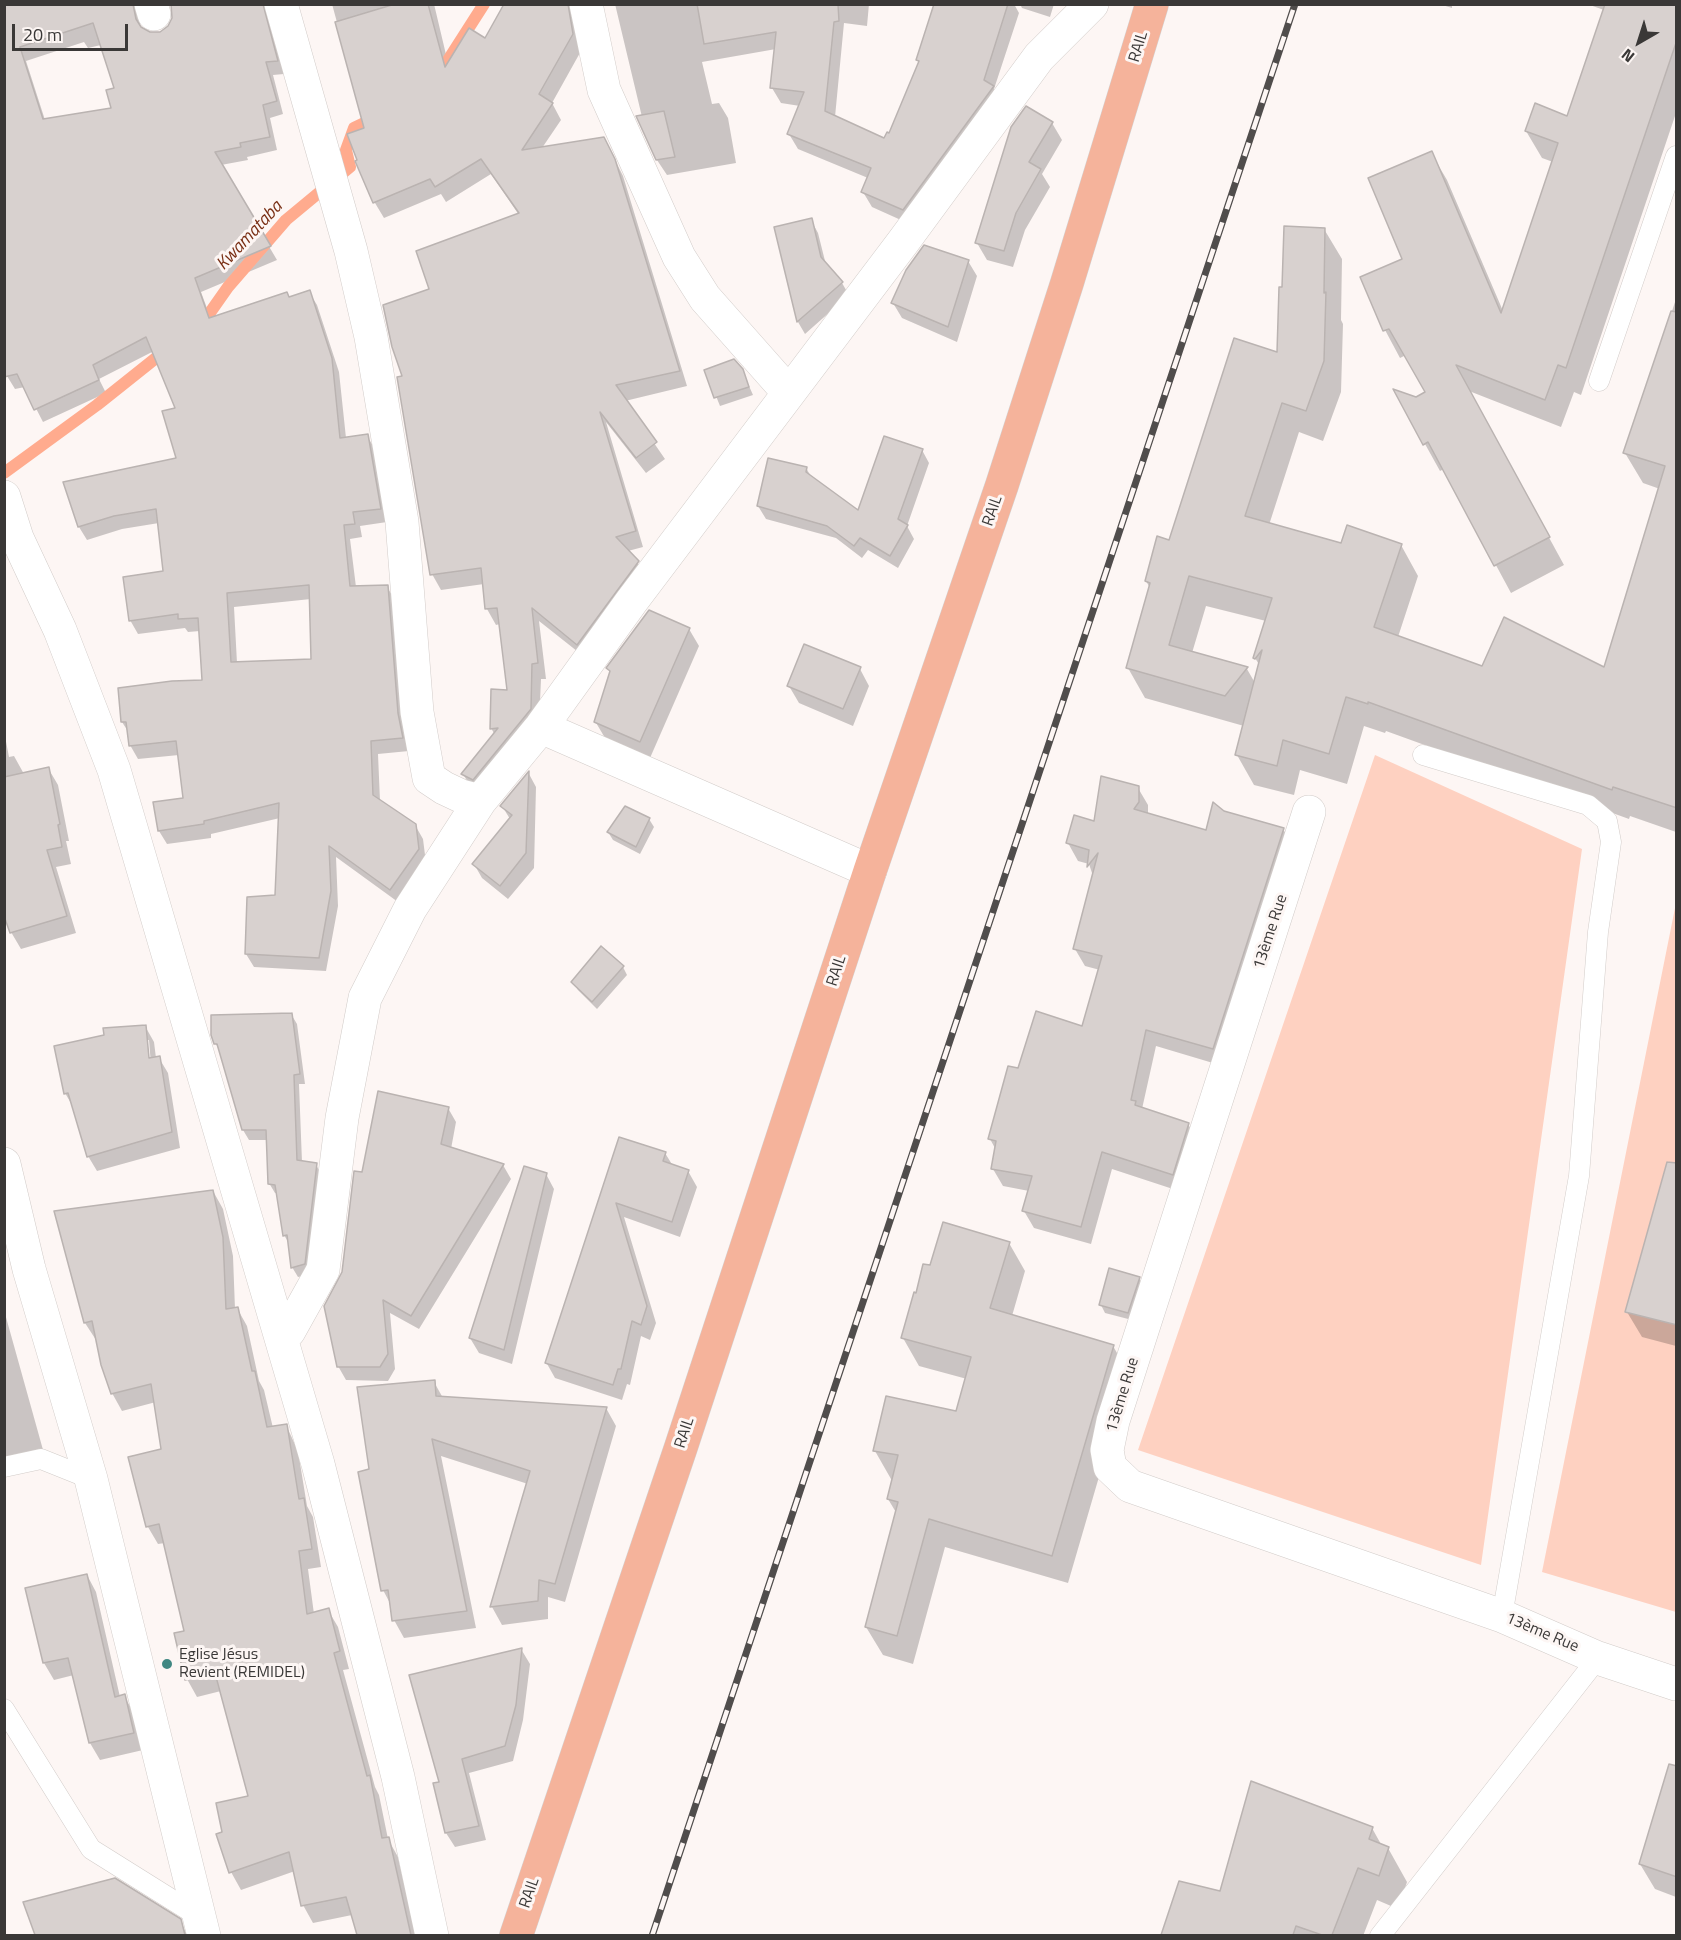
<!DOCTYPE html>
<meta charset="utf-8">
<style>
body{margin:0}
#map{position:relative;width:1681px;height:1940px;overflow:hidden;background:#fdf6f4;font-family:"Titillium Web",sans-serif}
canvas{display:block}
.frame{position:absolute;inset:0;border:6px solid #3a3837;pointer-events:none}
.north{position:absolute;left:1609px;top:12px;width:60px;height:60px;-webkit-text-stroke:4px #fdf6f4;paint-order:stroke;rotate:219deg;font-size:16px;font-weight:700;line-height:24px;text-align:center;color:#3a3837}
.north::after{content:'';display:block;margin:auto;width:21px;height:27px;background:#3a3837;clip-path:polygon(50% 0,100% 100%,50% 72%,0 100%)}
.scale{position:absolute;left:12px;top:24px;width:116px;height:27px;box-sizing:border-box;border:3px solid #3a3837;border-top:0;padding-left:8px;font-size:18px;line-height:21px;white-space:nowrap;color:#3a3837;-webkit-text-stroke:4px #fdf6f4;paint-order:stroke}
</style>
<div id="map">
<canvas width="1681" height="1940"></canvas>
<div class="frame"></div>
<div class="north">N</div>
<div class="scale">20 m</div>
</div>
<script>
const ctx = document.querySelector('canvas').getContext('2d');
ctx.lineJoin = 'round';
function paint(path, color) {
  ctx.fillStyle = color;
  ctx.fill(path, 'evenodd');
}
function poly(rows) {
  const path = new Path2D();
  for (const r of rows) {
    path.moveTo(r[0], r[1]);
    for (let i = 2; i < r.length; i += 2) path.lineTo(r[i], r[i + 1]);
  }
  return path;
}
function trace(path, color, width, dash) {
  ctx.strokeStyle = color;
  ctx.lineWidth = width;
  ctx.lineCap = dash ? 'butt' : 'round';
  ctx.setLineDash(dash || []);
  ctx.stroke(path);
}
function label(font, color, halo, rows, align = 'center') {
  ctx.font = font + ' "Titillium Web",sans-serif';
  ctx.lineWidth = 6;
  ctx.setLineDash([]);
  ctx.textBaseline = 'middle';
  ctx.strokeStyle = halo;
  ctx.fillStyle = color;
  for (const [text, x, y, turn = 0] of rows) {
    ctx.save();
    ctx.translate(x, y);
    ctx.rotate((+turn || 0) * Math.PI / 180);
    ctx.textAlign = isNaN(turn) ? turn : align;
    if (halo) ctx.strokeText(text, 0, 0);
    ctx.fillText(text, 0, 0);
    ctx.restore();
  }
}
paint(poly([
 [1375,755,1582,849,1481,1565,1138,1450],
 [1676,903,1676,1612,1542,1572]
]), '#fed1c1');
paint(poly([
 [49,4,145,4,140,13,140,24,142,30,150,34,160,33,168,28,174,18,172,4,275,4,284,74,273,75,283,114,270,118,277,150,247,157,248,160,221,165,277,260,201,292,211,319,289,299,309,292,317,305,339,372,346,438,367,436,375,449,387,522,360,526,362,537,350,539,356,587,387,587,395,600,409,751,378,754,380,801,415,825,423,839,426,863,398,902,336,857,338,906,326,971,254,967,246,954,276,896,280,818,211,834,211,838,167,844,159,831,185,799,179,755,138,759,130,745,129,733,122,722,204,682,200,631,188,632,185,628,138,634,130,620,164,572,159,523,122,529,87,540,79,527,65,483,178,460,177,409,154,351,99,379,106,393,43,422,25,387,15,389,7,376,4,20],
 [84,42,88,48,101,45,115,89,113,110,45,120,26,61],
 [311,599,313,660,237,663,234,607],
 [332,4,434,4,448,63,486,40,506,4,584,4,581,51,552,103,561,120,542,148,604,138,623,176,687,386,625,401,665,459,646,473,606,422,643,547,628,551,637,562,647,577,587,659,539,621,546,679,541,679,539,725,472,789,463,774,495,735,491,728,508,691,500,624,496,625,487,609,484,584,441,590,432,574,404,377,431,290,519,215,491,174,446,202,441,194,384,218,375,203,357,162,366,129],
 [615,4,869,4,867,26,844,23,835,117,885,140,890,135,920,63,918,60,935,4,1014,4,1019,13,994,89,1002,103,912,225,872,207,863,192,868,178,798,149,789,134,800,106,781,103,772,88,776,49,702,62,712,104,719,103,728,118,736,163,667,175,657,160,642,117],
 [1020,4,1054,4,1050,17,1022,8],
 [1439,4,1452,4,1452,8],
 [1587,4,1676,4,1676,113,1581,395,1574,392,1561,427,1469,391,1564,565,1511,593,1444,469,1440,471,1425,444,1416,399,1427,392,1406,355,1400,358,1385,330,1362,278,1404,260,1431,153,1447,180,1503,311,1553,162,1542,158,1526,131,1568,118,1604,10],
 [1052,123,1062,140,1042,174,1050,187,1025,230,1013,267,987,260,977,243],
 [811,220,818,233,826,265,842,283,849,295,805,334,798,322,776,228],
 [1324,229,1342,259,1341,320,1343,324,1341,392,1323,441,1299,432,1269,525,1342,545,1401,545,1418,576,1398,637,1483,668,1605,670,1660,489,1643,483,1625,453,1676,299,1676,832,1630,816,1629,819,1386,731,1385,733,1364,726,1347,784,1300,770,1294,795,1254,785,1237,755,1244,726,1145,698,1128,668,1150,588,1146,581,1278,354],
 [1206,606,1266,621,1255,658,1260,666,1255,683,1247,669,1192,653],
 [968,261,977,276,957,342,902,318,893,303],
 [742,370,753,395,720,406,706,371],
 [922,450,929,463,907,526,914,539,898,568,868,550,862,558,836,538,766,519,758,506,806,468,812,478,859,512],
 [689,629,699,646,650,758,605,738,595,721,611,672,608,668],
 [860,669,869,686,853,726,799,703,789,686],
 [4,731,9,757,14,756,24,774,48,768,58,785,69,841,66,841,71,864,56,867,76,933,21,949,11,932,4,911],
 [529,774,536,787,534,868,508,899,482,878,474,864,510,819,502,806],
 [1138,788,1148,805,1148,814,1207,832,1224,812,1283,829,1293,846,1223,1066,1156,1046,1142,1109,1188,1124,1198,1142,1182,1192,1112,1169,1091,1244,1034,1228,1024,1211,1029,1191,1003,1186,993,1169,996,1150,990,1139,1019,1070,1083,1028,1100,970,1085,966,1075,949,1093,876,1089,864,1078,861,1068,843],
 [649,819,654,827,640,854,613,840,608,832],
 [623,967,627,975,597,1009,578,990,573,982],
 [291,1014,297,1024,305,1084,299,1084,302,1162,316,1165,322,1175,309,1275,298,1277,292,1267,290,1245,284,1235,278,1194,275,1193,269,1183,268,1140,249,1140,243,1130,221,1054,216,1044],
 [145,1026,154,1042,156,1058,159,1058,168,1073,180,1148,97,1171,88,1156,75,1110,65,1093],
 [146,1040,149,1040,151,1065,148,1065],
 [448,1108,456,1122,451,1149,503,1165,511,1179,419,1329,390,1313,395,1369,388,1381,346,1380,338,1366,343,1273],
 [620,1138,665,1153,673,1166,688,1171,697,1187,680,1237,624,1217,656,1323,650,1340,641,1336,630,1385,627,1384,622,1400,555,1378,546,1362],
 [546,1174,554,1189,512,1364,479,1353,470,1338],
 [213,1191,223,1209,233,1256,235,1309,237,1308,247,1326,259,1381,264,1390,273,1428,286,1425,298,1451,307,1506,313,1517,321,1567,308,1569,314,1614,328,1610,338,1627,349,1669,343,1670,375,1787,379,1795,388,1839,398,1857,416,1936,358,1936,352,1915,313,1923,303,1905,295,1871,241,1890,231,1872,224,1833,250,1797,221,1691,197,1697,187,1679,186,1632,165,1543,158,1544,148,1527,130,1458,163,1450,156,1402,122,1411,112,1393,99,1340,96,1340,85,1323,56,1212],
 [1676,1217,1676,1346,1642,1337,1627,1312],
 [1009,1243,1025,1271,1012,1316,1113,1346,1129,1374,1068,1583,945,1547,913,1664,883,1655,866,1627,897,1514,888,1499,894,1479,891,1479,875,1451,957,1413,967,1379,919,1366,903,1338,917,1295,931,1267],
 [1139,1278,1143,1286,1132,1320,1105,1313,1101,1305],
 [4,1310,45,1457,4,1468],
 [434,1382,443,1398,606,1408,616,1426,565,1602,548,1597,548,1619,502,1625,492,1607,528,1484,441,1456,476,1628,404,1638,394,1620,392,1607,383,1590,371,1471],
 [87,1575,96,1592,120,1697,124,1696,134,1713,143,1750,100,1760,90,1743,74,1675,54,1680,44,1663,27,1589],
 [521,1649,530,1664,523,1720,513,1761,469,1773,486,1840,455,1847,446,1833,441,1783],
 [1676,1818,1676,1897,1655,1889,1640,1864],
 [1372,1828,1382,1846,1388,1848,1407,1882,1398,1909,1377,1900,1363,1936,1162,1936,1180,1883,1221,1893],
 [25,1903,179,1920,188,1936,36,1936]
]), '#0003');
trace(poly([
 [436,79,484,4],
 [197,327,202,324,228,287,286,220,350,167,346,150,354,128,377,117],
 [4,473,97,405,166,350]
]), '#ffab8e', 12);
const building = poly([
 [4,4,133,4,136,19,141,27,150,32,160,32,168,26,172,18,171,4,263,4,278,61,266,62,277,101,263,105,270,137,240,143,241,147,215,152,271,246,195,278,209,318,287,292,289,297,310,290,332,358,340,438,368,434,381,509,353,512,355,524,344,525,350,586,388,585,398,713,403,738,371,741,373,795,416,824,419,849,390,890,329,846,331,891,319,958,245,954,247,897,275,895,279,803,204,821,204,824,158,831,153,802,183,798,176,741,129,746,126,722,121,722,118,688,172,681,202,680,198,618,178,619,178,614,129,621,123,577,163,571,156,509,114,516,78,527,63,482,176,458,162,411,175,408,146,337,93,365,99,380,34,410,17,374,4,377,4,4],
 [93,23,114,88,106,90,111,108,43,119,20,47,93,23],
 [309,585,311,659,231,662,227,593,309,585],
 [395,4,428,4,445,67,469,28,485,38,504,4,568,4,573,34,539,94,553,103,522,150,604,137,615,159,680,371,616,385,657,442,636,458,600,412,636,531,616,537,639,561,577,645,532,608,538,663,532,664,531,709,473,780,461,774,498,728,490,729,491,689,507,690,497,608,485,609,481,568,430,575,397,377,402,376,392,347,383,305,429,289,416,251,519,213,481,159,435,187,430,179,373,203,355,161,357,160,347,134,364,128,335,22,395,4],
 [697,4,838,4,839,21,834,22,825,111,884,138,887,132,889,133,919,61,916,60,934,4,1008,4,984,80,994,86,903,210,861,192,871,168,787,134,804,92,770,88,776,32,704,44,697,4],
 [1605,4,1677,4,1677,40,1566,368,1558,365,1545,400,1456,365,1550,537,1494,566,1428,442,1423,445,1393,389,1416,397,1425,392,1389,329,1383,331,1360,277,1402,259,1368,178,1432,151,1501,313,1558,143,1525,131,1535,103,1567,116,1605,4],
 [1026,106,1053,122,1029,162,1041,169,1016,213,1004,251,975,243,1011,127,1026,106],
 [664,111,675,157,656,160,636,116,664,111],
 [812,218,821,257,843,282,797,322,774,227,812,218],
 [1284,226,1325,228,1324,293,1326,292,1324,361,1306,411,1282,403,1245,516,1341,543,1347,525,1402,544,1374,627,1482,666,1504,617,1604,667,1665,466,1623,453,1671,311,1677,312,1677,808,1613,787,1612,790,1368,702,1368,704,1346,697,1329,754,1283,740,1277,766,1235,755,1262,650,1255,659,1253,658,1272,598,1189,576,1169,645,1248,667,1225,696,1126,668,1150,583,1145,581,1157,536,1169,540,1234,338,1277,352,1279,287,1282,287,1284,226],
 [924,245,969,260,948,327,891,303,906,270,924,245],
 [734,359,743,369,749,387,714,398,704,370,734,359],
 [884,436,923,449,898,519,908,525,890,556,860,538,854,546,827,526,757,506,768,458,807,467,806,472,858,510,884,436],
 [649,610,690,628,640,742,594,722,610,671,606,668,649,610],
 [804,644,861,667,843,709,787,686,804,644],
 [49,767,60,824,58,825,62,847,47,850,67,916,10,933,4,916,4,777,49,767],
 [529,771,526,853,500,886,472,864,512,815,500,806,529,771],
 [1101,776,1139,786,1139,802,1134,809,1206,830,1213,802,1224,811,1284,828,1213,1049,1146,1030,1131,1100,1136,1101,1135,1105,1189,1123,1173,1175,1102,1152,1081,1227,1022,1211,1032,1176,991,1169,996,1141,988,1139,1008,1066,1018,1068,1036,1011,1082,1026,1102,956,1073,949,1098,853,1087,867,1089,850,1066,843,1074,815,1094,821,1101,776],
 [625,806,650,818,636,847,607,832,625,806],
 [601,946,624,966,592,1002,571,982,601,946],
 [292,1013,300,1074,294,1075,297,1160,317,1163,305,1264,291,1268,287,1235,283,1236,275,1185,268,1184,266,1130,242,1130,217,1044,214,1044,211,1035,211,1015,292,1013],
 [146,1025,149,1058,160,1056,172,1132,87,1157,68,1093,64,1094,54,1046,104,1035,103,1028,146,1025],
 [378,1091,449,1107,441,1144,504,1164,411,1316,383,1300,388,1354,380,1367,337,1367,324,1306,342,1272,354,1171,362,1172,378,1091],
 [619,1137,666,1152,663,1161,689,1170,672,1222,616,1203,647,1306,641,1325,632,1321,621,1369,618,1369,613,1385,545,1363,619,1137],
 [1667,1162,1677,1163,1677,1325,1625,1312,1667,1162],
 [524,1166,547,1173,504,1350,469,1338,524,1166],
 [213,1190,223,1237,226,1309,238,1307,252,1371,255,1371,267,1427,287,1424,299,1499,304,1498,312,1549,299,1551,307,1614,329,1608,340,1651,334,1653,367,1776,370,1775,382,1838,389,1837,411,1935,357,1935,346,1897,301,1906,289,1852,229,1873,216,1834,222,1832,216,1803,248,1796,215,1673,185,1680,174,1633,184,1631,159,1524,146,1527,128,1457,161,1449,151,1384,111,1394,101,1365,92,1321,84,1323,54,1211,213,1190],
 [943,1222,1010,1242,990,1308,1114,1345,1052,1556,929,1519,897,1636,865,1627,898,1502,887,1499,898,1455,873,1451,886,1396,956,1411,971,1357,901,1338,914,1292,916,1293,923,1264,930,1265,943,1222],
 [1109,1268,1140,1277,1128,1313,1099,1305,1109,1268],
 [435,1380,436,1396,607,1407,555,1584,539,1580,538,1601,490,1607,530,1471,432,1439,467,1611,392,1621,388,1590,381,1591,358,1472,369,1469,357,1387,435,1380],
 [87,1574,115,1697,125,1694,134,1733,89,1743,68,1658,43,1663,25,1588,87,1574],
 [522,1648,516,1705,505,1746,462,1759,479,1826,445,1833,433,1783,439,1782,409,1675,522,1648],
 [1669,1764,1677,1766,1677,1877,1639,1864,1669,1764],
 [1251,1781,1373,1827,1369,1839,1389,1847,1379,1876,1358,1868,1332,1935,1322,1935,1296,1926,1293,1935,1161,1935,1179,1881,1220,1891,1251,1781],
 [115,1878,181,1919,185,1935,35,1935,23,1902,115,1878]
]);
paint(building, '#d8d1cf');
trace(building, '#bab3b1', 1.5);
const lane = poly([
 [1599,381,1676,156],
 [1423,755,1588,805,1607,821,1611,842,1598,932,1579,1176,1502,1616],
 [4,1467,41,1459,91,1479],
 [4,1709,91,1849,198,1916],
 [1380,1936,1598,1658]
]);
const street = poly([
 [151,4,154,14],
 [281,4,351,251,371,337,402,522,417,712,429,778,444,788,461,796,480,801],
 [586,4,604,90,679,257,705,298,789,393],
 [4,497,17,538,60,630,114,770,318,1464,398,1777,432,1936],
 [541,727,870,871],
 [1309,812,1113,1421,1107,1450,1110,1467,1130,1486,1502,1616,1598,1658,1676,1684],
 [4,1164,29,1269,91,1479,204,1936],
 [281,1338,289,1331,323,1270,342,1118,365,998,410,909,480,801,541,727,631,602,903,242,1039,57,1092,4]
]);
const primary = poly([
 [516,1936,681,1447,870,871,1002,485,1067,283,1152,4]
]);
trace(lane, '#d2ccc9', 21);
trace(street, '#d2ccc9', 34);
trace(primary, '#d4d3d3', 34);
trace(lane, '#fff', 20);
trace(street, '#fff', 33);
trace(primary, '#f5b39b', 33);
const rail = poly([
 [652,1936,1295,4]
]);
trace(rail, '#504d4c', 7);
trace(rail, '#fdf6f4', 4.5, [14]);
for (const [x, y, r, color] of [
 [167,1664,6,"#408782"]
]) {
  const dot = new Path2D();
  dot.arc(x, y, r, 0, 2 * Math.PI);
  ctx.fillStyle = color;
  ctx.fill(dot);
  trace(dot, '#fdf6f4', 2);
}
label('16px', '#3a3837', '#fdf6f4', [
 ["RAIL",1139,47,-73],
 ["RAIL",993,511,-71],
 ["13ème Rue",1271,932,-72],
 ["RAIL",837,971,-72],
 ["13ème Rue",1123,1395,-73],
 ["RAIL",685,1433,-72],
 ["13ème Rue",1542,1633,23],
 ["RAIL",530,1893,-71]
]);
label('16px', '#3a3837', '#fdf6f4', [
 ["Eglise Jésus",179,1655],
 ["Revient (REMIDEL)",179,1673]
], 'left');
label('italic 18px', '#792f14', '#fdf6f4', [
 ["Kwamataba",250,236,-47]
]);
</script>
